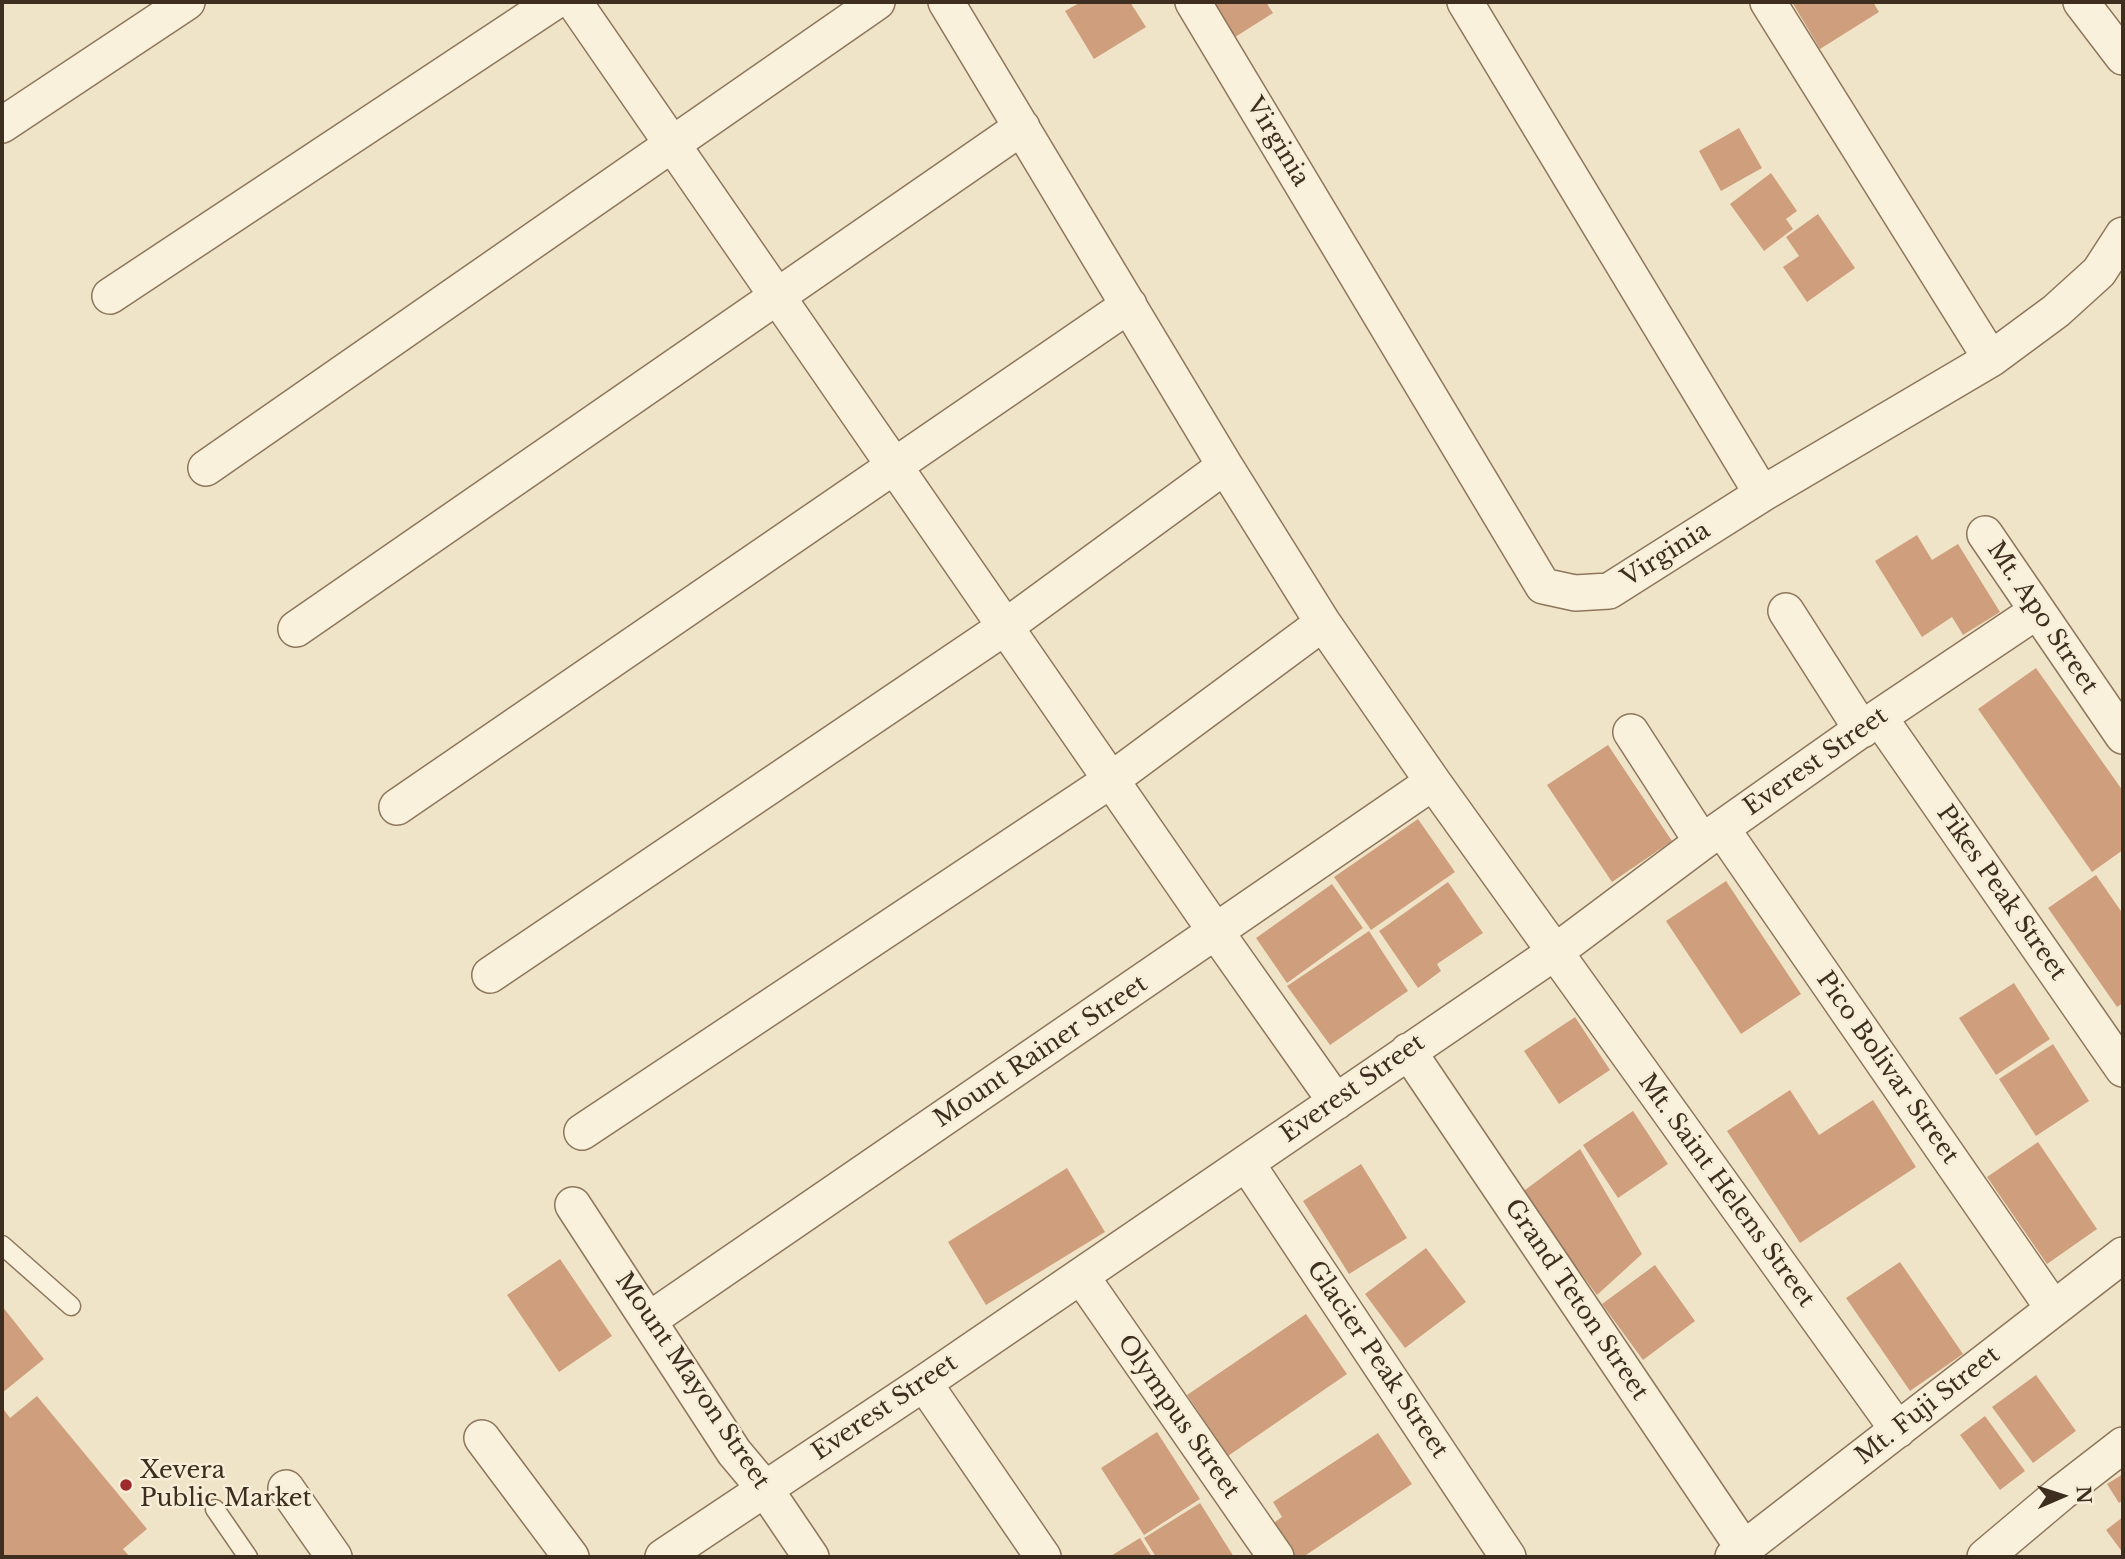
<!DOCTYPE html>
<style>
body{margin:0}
#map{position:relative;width:2125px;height:1559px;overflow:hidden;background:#f0e4c8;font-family:"Libre Baskerville",serif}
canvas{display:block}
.frame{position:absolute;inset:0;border:4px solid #3d2e20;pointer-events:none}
.north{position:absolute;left:2027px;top:1461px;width:70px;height:70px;-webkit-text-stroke:5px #f7eed8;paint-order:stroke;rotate:87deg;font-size:19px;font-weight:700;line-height:28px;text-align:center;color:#3d2e20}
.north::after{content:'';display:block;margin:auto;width:24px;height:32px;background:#3d2e20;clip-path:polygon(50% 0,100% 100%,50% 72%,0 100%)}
</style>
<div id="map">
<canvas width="2125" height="1559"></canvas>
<div class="frame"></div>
<div class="north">N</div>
</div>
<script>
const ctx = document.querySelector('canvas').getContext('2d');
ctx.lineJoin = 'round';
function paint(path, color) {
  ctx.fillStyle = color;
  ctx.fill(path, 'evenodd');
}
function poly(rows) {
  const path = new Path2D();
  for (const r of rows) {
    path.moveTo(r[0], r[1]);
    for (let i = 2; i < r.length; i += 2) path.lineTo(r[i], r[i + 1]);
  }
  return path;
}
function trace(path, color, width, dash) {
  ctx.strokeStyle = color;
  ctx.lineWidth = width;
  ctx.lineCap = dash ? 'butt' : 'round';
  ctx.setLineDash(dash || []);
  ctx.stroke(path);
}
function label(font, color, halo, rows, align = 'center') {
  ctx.font = font + ' "Libre Baskerville",serif';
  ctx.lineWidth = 5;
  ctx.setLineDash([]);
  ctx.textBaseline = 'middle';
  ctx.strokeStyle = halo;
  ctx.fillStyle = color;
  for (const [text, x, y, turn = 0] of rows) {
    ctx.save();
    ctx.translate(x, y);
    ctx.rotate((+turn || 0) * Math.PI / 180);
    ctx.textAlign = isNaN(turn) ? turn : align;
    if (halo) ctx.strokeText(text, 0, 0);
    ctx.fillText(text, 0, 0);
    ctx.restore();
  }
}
paint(poly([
 [1081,2,1130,2,1146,27,1094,59,1065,11],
 [1209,2,1266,2,1273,13,1232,39],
 [1792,2,1873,2,1879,12,1820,49],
 [1739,128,1762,168,1721,191,1699,151],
 [1771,173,1797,211,1786,219,1793,229,1764,251,1730,204],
 [1818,214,1855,268,1807,302,1783,267,1799,256,1786,237],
 [1917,535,1932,560,1958,544,2000,612,1963,635,1952,617,1922,637,1875,561],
 [2036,668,2123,791,2123,850,2092,872,1978,709],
 [1608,745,1672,841,1612,882,1547,785],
 [1418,819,1455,872,1371,930,1334,877],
 [2096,875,2123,914,2123,1003,2117,1007,2048,908],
 [1726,881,1801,994,1741,1034,1666,921],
 [1448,882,1483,933,1437,964,1441,971,1418,988,1379,931],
 [1332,884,1363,928,1287,983,1256,938],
 [1369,931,1408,991,1330,1045,1287,986],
 [2014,983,2050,1039,1996,1075,1959,1018],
 [1575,1017,1610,1070,1559,1104,1524,1051],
 [2053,1044,2089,1101,2036,1136,1999,1079],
 [1790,1090,1819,1135,1873,1100,1916,1167,1800,1243,1727,1131],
 [1633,1111,1668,1164,1618,1198,1583,1145],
 [2038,1142,2097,1229,2047,1264,1987,1177],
 [1580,1149,1642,1254,1597,1295,1521,1193],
 [1361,1164,1407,1238,1349,1274,1303,1201],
 [1067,1168,1105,1232,986,1305,948,1242],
 [1426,1248,1466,1302,1405,1348,1365,1294],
 [560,1259,612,1336,559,1372,507,1295],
 [1900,1262,1963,1354,1910,1391,1846,1298],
 [1655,1265,1695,1321,1643,1360,1602,1304],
 [2,1306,44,1359,2,1393],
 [1306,1314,1347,1374,1228,1456,1187,1395],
 [2036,1375,2076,1431,2033,1463,1992,1407],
 [37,1396,147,1529,123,1549,130,1557,2,1557,2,1407,10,1418],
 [1985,1416,2025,1471,2000,1490,1960,1435],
 [1157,1432,1200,1499,1144,1535,1101,1468],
 [1378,1433,1412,1484,1303,1557,1295,1557,1272,1524,1282,1517,1273,1502],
 [2123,1474,2123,1500,2119,1503,2107,1484],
 [1200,1503,1234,1557,1156,1557,1144,1538],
 [2123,1517,2123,1553,2106,1530],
 [1140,1538,1152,1557,1109,1557]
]), '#cf9f7d');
const lane = poly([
 [2,1245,71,1306],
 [215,1509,248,1557]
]);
const street = poly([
 [574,2,1216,932,1336,1102],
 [946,2,1225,466,1323,623,1433,782,1898,1430],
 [1193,2,1543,586,1575,593,1609,591,1762,494,1991,359,2056,311,2099,272,2123,235],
 [1465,2,1762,494],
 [1768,2,1991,359],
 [2081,2,2123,57],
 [2,125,187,2],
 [110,296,554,2],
 [206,468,877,2],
 [1985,534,2123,736],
 [1786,611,1862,730],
 [296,629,1022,127],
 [1879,717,2123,1069],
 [1631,732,1702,842],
 [397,807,1129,305],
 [1722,829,2053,1308],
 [490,975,1005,627,1225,466],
 [1408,1051,1744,1549],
 [582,1132,1111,780,1323,623],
 [1247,1164,1508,1557],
 [573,1205,734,1452,765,1489,811,1557],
 [1081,1276,1276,1557],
 [649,1320,1433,782],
 [924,1383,1043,1557],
 [482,1438,571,1557],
 [286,1488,334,1557],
 [663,1557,924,1383,1555,952,1702,842,1879,717,2037,611],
 [1733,1557,2123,1255],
 [1985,1557,2061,1493,2123,1445]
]);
trace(lane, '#8d765c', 21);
trace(street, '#8d765c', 38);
trace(lane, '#faf1dc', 18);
trace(street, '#faf1dc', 35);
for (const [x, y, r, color] of [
 [126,1485,7,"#9e2a2b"]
]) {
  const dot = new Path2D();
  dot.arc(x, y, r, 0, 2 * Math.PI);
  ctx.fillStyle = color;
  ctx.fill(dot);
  trace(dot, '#f7eed8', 2.5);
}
label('24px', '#3d2e20', '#f7eed8', [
 ["Virginia",1277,142,59],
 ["Virginia",1666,555,-32],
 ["Mt. Apo Street",2042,618,56],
 ["Everest Street",1816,762,-35],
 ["Pikes Peak Street",2001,893,55],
 ["Mount Rainer Street",1041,1052,-34],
 ["Pico Bolivar Street",1887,1068,55],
 ["Everest Street",1353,1089,-35],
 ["Mt. Saint Helens Street",1726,1191,54],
 ["Grand Teton Street",1576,1300,56],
 ["Glacier Peak Street",1377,1360,56],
 ["Mount Mayon Street",692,1381,56],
 ["Mt. Fuji Street",1928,1406,-38],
 ["Everest Street",885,1408,-34],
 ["Olympus Street",1178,1417,55]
]);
label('24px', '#3d2e20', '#f7eed8', [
 ["Xevera",140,1471],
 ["Public Market",140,1499]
], 'left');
</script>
